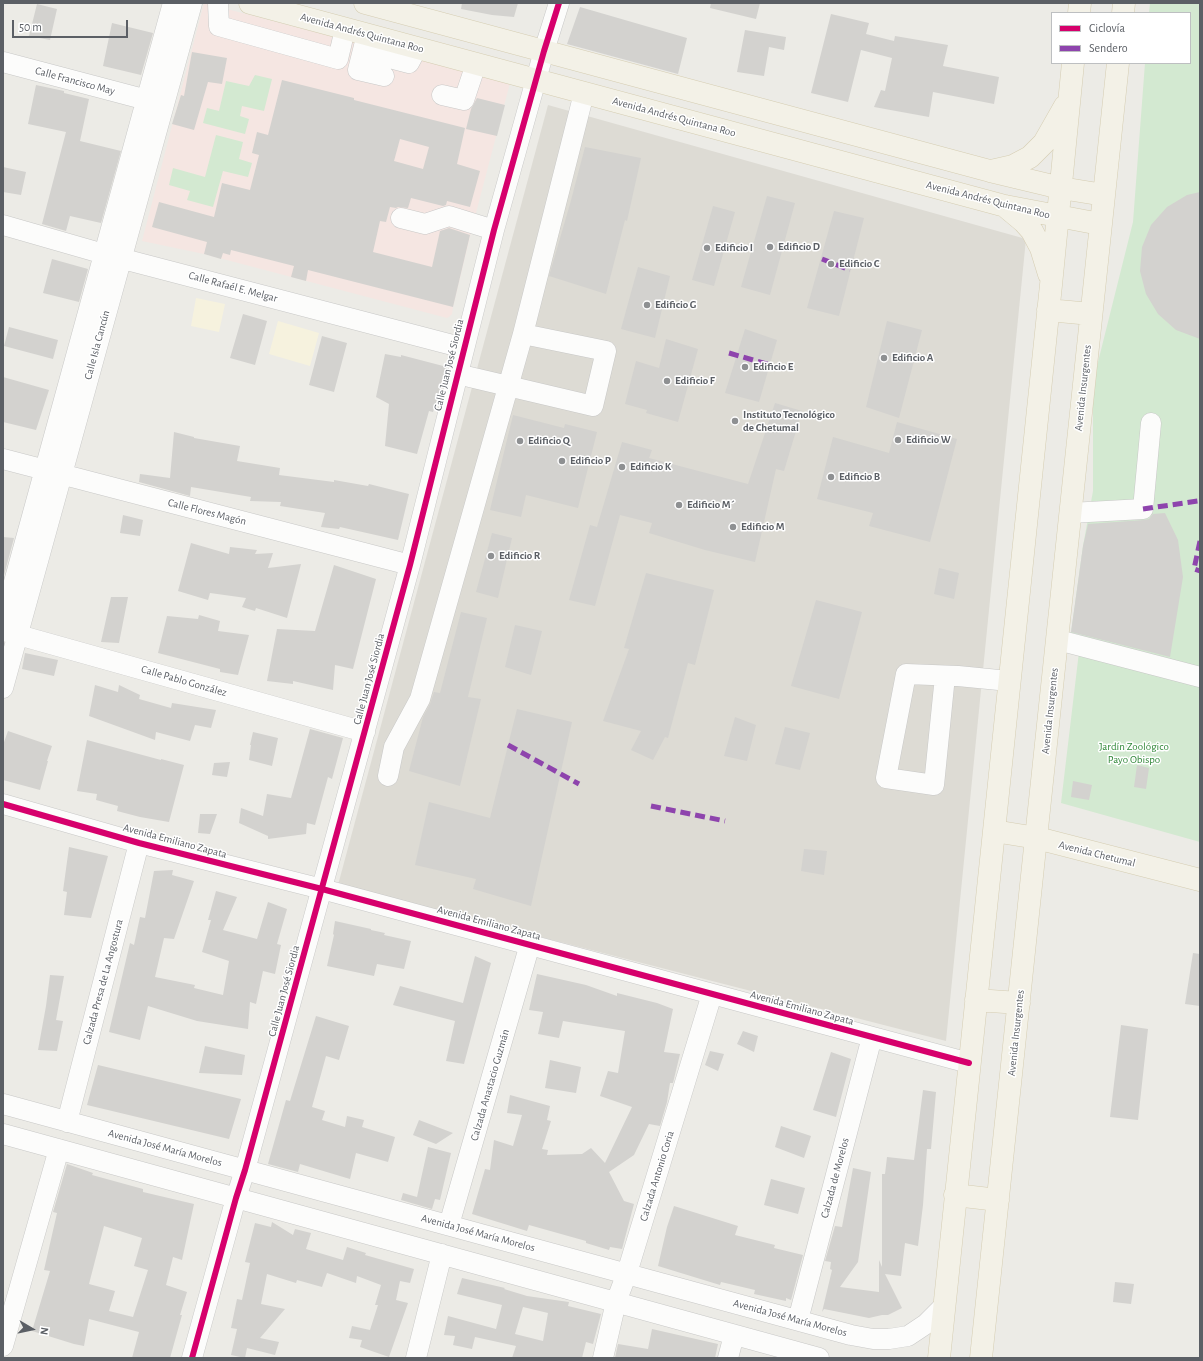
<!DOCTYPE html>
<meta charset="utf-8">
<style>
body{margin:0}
#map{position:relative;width:1203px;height:1361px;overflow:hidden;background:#ecebe6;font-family:"Alegreya Sans",sans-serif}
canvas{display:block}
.frame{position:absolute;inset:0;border:4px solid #5b5f65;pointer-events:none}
.legend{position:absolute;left:1051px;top:12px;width:140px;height:52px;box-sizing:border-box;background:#fff;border:1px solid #bdbfc1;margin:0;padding:5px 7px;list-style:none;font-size:12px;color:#5b5f65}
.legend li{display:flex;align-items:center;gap:8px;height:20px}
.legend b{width:20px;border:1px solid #bdbfc1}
.north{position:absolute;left:12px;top:1309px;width:40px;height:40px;-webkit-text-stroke:3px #fff;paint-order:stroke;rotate:99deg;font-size:11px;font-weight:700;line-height:16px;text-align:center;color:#5b5f65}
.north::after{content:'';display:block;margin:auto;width:14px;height:18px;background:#5b5f65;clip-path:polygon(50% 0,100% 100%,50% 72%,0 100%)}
.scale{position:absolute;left:12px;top:20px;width:116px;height:18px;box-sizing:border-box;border:2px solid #5b5f65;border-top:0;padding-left:5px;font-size:12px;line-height:14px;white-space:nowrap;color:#5b5f65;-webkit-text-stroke:3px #fff;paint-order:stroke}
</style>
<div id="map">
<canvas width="1203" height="1361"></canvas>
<div class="frame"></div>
<ul class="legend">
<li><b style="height:5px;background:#d6006c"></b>Ciclovía</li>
<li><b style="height:5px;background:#8e44ad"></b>Sendero</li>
</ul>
<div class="north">N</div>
<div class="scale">50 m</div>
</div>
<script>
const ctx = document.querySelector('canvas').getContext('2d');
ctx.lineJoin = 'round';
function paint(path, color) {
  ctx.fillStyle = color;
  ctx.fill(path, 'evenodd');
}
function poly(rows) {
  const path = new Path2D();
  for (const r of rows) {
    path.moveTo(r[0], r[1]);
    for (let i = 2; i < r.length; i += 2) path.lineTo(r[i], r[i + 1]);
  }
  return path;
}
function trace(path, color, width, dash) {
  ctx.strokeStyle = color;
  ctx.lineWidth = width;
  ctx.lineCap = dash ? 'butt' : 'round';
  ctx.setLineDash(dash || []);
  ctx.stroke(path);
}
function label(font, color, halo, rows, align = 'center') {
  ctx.font = font + ' "Alegreya Sans",sans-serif';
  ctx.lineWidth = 3;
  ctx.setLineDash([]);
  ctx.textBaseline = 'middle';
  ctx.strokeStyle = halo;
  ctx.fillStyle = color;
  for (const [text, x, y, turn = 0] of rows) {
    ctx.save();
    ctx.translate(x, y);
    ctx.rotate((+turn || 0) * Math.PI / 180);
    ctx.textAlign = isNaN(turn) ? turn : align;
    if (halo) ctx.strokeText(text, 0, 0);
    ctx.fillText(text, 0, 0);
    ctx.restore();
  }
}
paint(poly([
 [196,298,225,304,219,332,191,326],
 [278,321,319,333,310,366,269,354]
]), '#f6f2de');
paint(poly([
 [548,105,1026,239,946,1041,338,885]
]), '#dddbd4');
paint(poly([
 [204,3,510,83,471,232,453,307,452,314,449,317,447,318,204,254,142,241]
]), '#f5e6e2');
paint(poly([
 [1150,3,1200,3,1200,842,1061,803,1081,635,1071,633,1083,546,1093,491,1093,382,1133,222,1145,63,1190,63,1190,13,1149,13],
 [255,75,272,79,264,111,242,106,240,116,249,119,245,134,203,123,207,108,219,111,226,81,249,86],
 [216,135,243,142,239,159,252,163,248,177,223,171,213,207,187,200,190,191,169,185,173,168,205,177]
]), '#d3e9d1');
paint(poly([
 [462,3,518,3,514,17,492,15,461,9],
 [711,3,760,3,756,19,710,8],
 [37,4,57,9,50,40,29,36],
 [580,7,687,38,678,74,567,44],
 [831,14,869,23,866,34,894,41,895,36,948,45,943,66,999,77,994,104,933,92,929,117,874,107,881,90,885,91,892,58,861,50,848,102,811,93],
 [112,23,153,33,141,75,103,66],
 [745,30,786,37,784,50,769,47,764,76,737,72],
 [192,52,227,58,222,84,208,82,194,130,172,124,181,95,184,96],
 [282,80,354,98,354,100,465,128,457,164,480,171,470,207,447,201,446,205,443,206,411,198,408,208,398,207,396,208,390,207,386,222,380,221,373,252,432,267,440,231,449,228,470,235,453,307,308,270,306,281,291,277,294,266,231,250,230,255,223,253,221,259,204,254,207,242,152,227,159,202,214,217,222,183,250,190,259,155,252,153,257,132,268,135],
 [400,139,429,147,423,169,394,161],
 [36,85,64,91,64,93,89,99,80,141,121,151,101,223,70,216,66,231,42,224,66,132,28,124],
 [477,98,505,105,497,136,466,129,471,109],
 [585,147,641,158,627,221,625,220,606,294,549,276,570,204],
 [3,167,26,172,21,195,3,192],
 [1200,192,1200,339,1176,330,1158,314,1146,294,1140,271,1142,247,1151,225,1167,207,1187,195],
 [767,196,795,203,770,295,741,287],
 [713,206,735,212,714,286,692,280],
 [834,211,864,218,839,316,807,308],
 [52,259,88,269,79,302,43,293],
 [638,267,670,276,655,338,621,329],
 [243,314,267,321,255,365,230,358],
 [887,321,922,330,899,418,866,407],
 [9,327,58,340,53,359,4,346],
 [745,329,777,340,759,402,725,393],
 [322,336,347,343,334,392,309,385],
 [666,339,698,349,678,422,646,413,647,410,625,404,636,361,659,368],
 [385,354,401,357,401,355,447,367,433,412,429,411,417,454,385,446,389,404,376,397],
 [3,377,49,390,36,430,3,422],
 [775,403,802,411,784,471,776,469,755,562,705,550,649,533,652,523,620,515,595,606,569,600,590,525,597,527,622,442,652,450,649,458,748,484],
 [513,415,564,428,565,424,597,432,578,508,526,495,521,517,490,510],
 [897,422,957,439,930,542,869,526,873,513,817,499,833,437,889,453],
 [174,432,194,437,194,438,240,446,237,461,280,468,279,475,334,482,334,480,368,486,369,484,409,494,398,540,340,527,339,529,321,527,325,513,280,506,281,502,250,501,251,497,191,487,190,496,139,482,140,474,170,478],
 [1165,513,1178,540,1183,577,1170,657,1071,632,1083,546,1088,524,1144,520,1149,519,1153,514],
 [123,515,143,520,140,536,120,533],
 [492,533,512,538,498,598,476,592],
 [3,537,14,538,3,579],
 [191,543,229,554,230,547,257,550,255,554,273,553,268,568,301,564,287,618,256,608,255,611,242,607,246,598,210,593,208,600,178,591],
 [334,565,376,579,353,669,335,665,333,690,293,681,293,684,267,681,277,629,315,631],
 [939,568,959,573,954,599,934,594],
 [646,573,714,590,695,665,688,663,668,738,665,737,653,760,631,750,641,731,603,721,629,649,624,648],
 [111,597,128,597,119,643,101,642],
 [816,600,862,612,839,699,791,686],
 [461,612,487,618,468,697,481,699,460,786,409,771,423,717,430,704,434,692,440,693],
 [199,615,220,621,218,631,249,635,238,675,220,672,220,669,158,653,167,616,198,619],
 [515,625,542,631,531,675,505,667],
 [25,653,58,660,54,676,22,669],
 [95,685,118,692,119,685,140,695,139,699,171,708,172,703,216,710,211,728,195,725,190,741,156,732,155,740,89,716],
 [517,709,572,722,531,906,473,889,476,879,415,865,429,802,490,818],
 [735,717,756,725,747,761,724,756],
 [785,727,810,733,800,770,775,764],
 [310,729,343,738,332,779,328,777,315,825,307,823,306,834,268,839,268,836,239,823,241,808,263,816,267,794,291,798],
 [8,731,52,746,47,761,48,761,40,790,3,780,3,745],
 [253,732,278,738,272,766,249,760,251,745,250,745],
 [87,740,161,760,161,759,184,765,169,822,140,817,117,811,118,806,96,800,97,794,77,791],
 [230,762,227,777,212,775,214,763],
 [1137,765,1149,768,1146,789,1134,787],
 [1073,781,1092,785,1089,800,1071,797],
 [200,814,217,814,210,834,198,833],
 [69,847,108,856,91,918,64,915,67,892,63,891],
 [804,849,827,851,824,875,801,871],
 [173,870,172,875,194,881,174,939,164,938,155,977,195,985,194,988,223,995,229,961,202,952,211,920,208,920,216,891,237,897,223,930,257,939,268,902,287,909,277,944,281,945,275,974,263,971,256,1004,250,1002,248,1029,197,1021,148,1006,140,1040,109,1032,130,943,134,945,140,917,145,918,154,871],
 [335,921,371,929,371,930,385,933,384,935,411,941,404,969,377,964,374,976,327,966,334,935,333,934],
 [1193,953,1200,954,1200,1006,1185,1004],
 [475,956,491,963,474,1026,464,1064,446,1061,455,1021,393,1005,400,986,463,1003],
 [537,974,586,985,617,996,617,993,657,1003,673,1009,664,1052,680,1054,673,1083,670,1083,667,1102,660,1126,649,1124,634,1155,609,1172,624,1201,634,1204,622,1249,610,1247,609,1250,586,1243,586,1241,529,1225,527,1231,472,1214,485,1169,490,1170,494,1140,513,1146,522,1115,507,1113,510,1095,550,1106,547,1120,551,1121,542,1149,548,1150,547,1155,582,1154,591,1148,605,1163,632,1107,600,1096,608,1071,618,1073,625,1031,563,1021,559,1038,538,1034,543,1012,529,1010],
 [50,975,64,976,56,1020,63,1021,57,1051,38,1050,46,1006],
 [316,1016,349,1026,339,1060,326,1056,312,1107,325,1111,322,1120,345,1127,347,1116,364,1120,362,1127,395,1137,388,1162,356,1153,350,1179,300,1164,298,1172,268,1164,286,1100,290,1101],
 [1121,1025,1148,1029,1138,1120,1110,1117],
 [743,1031,758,1036,754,1052,737,1044],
 [205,1046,245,1055,242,1075,199,1073],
 [710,1051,724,1054,718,1071,705,1065],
 [831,1052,851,1059,836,1117,813,1110],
 [550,1060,581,1067,576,1093,545,1088],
 [98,1065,241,1099,229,1139,87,1105],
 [923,1090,936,1092,931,1149,927,1149,923,1205,918,1246,905,1243,901,1276,885,1274,902,1308,888,1315,882,1315,869,1318,824,1309,822,1312,832,1270,830,1269,831,1262,825,1261,835,1226,842,1227,853,1168,871,1172,858,1262,840,1287,879,1292,879,1260,882,1267,882,1174,885,1174,887,1157,914,1160],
 [419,1120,453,1133,436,1144,413,1135],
 [781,1126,811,1136,804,1158,775,1147],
 [428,1147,451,1153,440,1200,435,1199,432,1209,401,1200,403,1193,417,1197],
 [67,1164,93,1173,92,1175,143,1189,143,1192,194,1204,182,1260,173,1257,166,1285,187,1292,180,1315,182,1315,170,1358,132,1358,139,1332,89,1319,84,1346,74,1344,32,1331,50,1271,44,1270,57,1213,53,1212],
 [104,1226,142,1238,134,1266,148,1270,133,1317,109,1311,115,1291,89,1284],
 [771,1179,805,1188,798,1214,764,1205],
 [674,1206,738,1226,735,1235,775,1245,774,1248,803,1255,791,1300,786,1298,786,1301,754,1294,755,1290,721,1282,720,1285,658,1266,667,1227],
 [272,1222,293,1235,295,1229,311,1233,306,1249,343,1260,347,1247,366,1253,365,1255,414,1269,410,1283,400,1281,396,1300,408,1303,389,1357,360,1347,362,1340,349,1338,352,1326,370,1330,378,1305,375,1305,381,1285,357,1276,356,1283,327,1273,322,1287,297,1280,296,1283,267,1274,261,1304,285,1309,260,1338,279,1342,275,1355,247,1348,245,1358,231,1355,237,1329,231,1328,237,1299,242,1300,250,1263,245,1262,255,1223,271,1227],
 [462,1278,505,1288,504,1289,527,1296,569,1302,568,1306,601,1314,593,1344,586,1342,582,1358,512,1358,516,1346,475,1337,472,1349,453,1345,455,1336,444,1335,448,1316,496,1329,502,1305,457,1294],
 [523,1307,548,1313,543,1341,515,1334],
 [1115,1282,1134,1284,1131,1304,1113,1302],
 [652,1329,718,1344,715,1358,615,1358,618,1344,648,1349]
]), '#d3d2cf');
const minor = poly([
 [218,3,219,26,338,59,345,29],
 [366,38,358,70,384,76],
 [363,51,409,63,417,48],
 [3,62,147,100],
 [442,95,464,100,476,64],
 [401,218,425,224,449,216,494,230],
 [3,225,104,254,464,348],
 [457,374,593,406,606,351,523,334],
 [3,459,410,565],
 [1070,513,1143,509,1151,423],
 [3,622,173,3],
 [4,631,365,732],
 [1058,640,1200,677],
 [945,676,934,785,886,778,906,674,958,676,1009,681],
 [3,688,192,3],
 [388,776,394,747,420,699,523,334,584,93],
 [3,804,139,843,322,889,969,1063],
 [3,1104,851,1335,873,1339,889,1339,908,1336,926,1324,944,1306],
 [67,1122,139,843],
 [3,1134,819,1358],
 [449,1225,530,944],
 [798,1320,872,1037],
 [3,1346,59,1149],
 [192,1358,236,1198,245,1170,410,565,494,230,544,51,559,3],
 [416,1358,442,1254],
 [603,1358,616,1302,627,1273,712,994],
 [728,1358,734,1335]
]);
const major = poly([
 [250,3,1005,206,1100,224],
 [365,3,990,171,1061,188,1104,195],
 [1079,13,1080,3],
 [1123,13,1124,3],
 [991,171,1013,166,1030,157,1044,143,1065,106],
 [1006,207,1024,222,1032,231,1041,248,1049,274],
 [1048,310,1091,314],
 [994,831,1037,838,1200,880],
 [976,1000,1019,1003],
 [955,1195,998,1200],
 [939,1358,1051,285,1073,63],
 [981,1358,1118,63]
]);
trace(minor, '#c8c8c7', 21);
trace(major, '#d5cdb2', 23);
trace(minor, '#fcfcfb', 20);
trace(major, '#f3f1e7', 22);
trace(poly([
 [822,259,850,270],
 [729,353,770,365],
 [1143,509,1198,501,1200,498],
 [1200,541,1194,569,1200,571],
 [508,745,579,784],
 [651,806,725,821]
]), '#8e44ad', 5, [10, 5]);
trace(poly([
 [3,804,139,843,322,889,969,1063],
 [192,1358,236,1198,245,1170,410,565,494,230,544,51,559,3]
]), '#d6006c', 6);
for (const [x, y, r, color] of [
 [770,247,4,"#8e9092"],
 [707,248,4,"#8e9092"],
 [831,264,4,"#8e9092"],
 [647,305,4,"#8e9092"],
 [884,358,4,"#8e9092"],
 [745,367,4,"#8e9092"],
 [667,381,4,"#8e9092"],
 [735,421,4,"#8e9092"],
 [898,440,4,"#8e9092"],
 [520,441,4,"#8e9092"],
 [562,461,4,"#8e9092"],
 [622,467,4,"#8e9092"],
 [831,477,4,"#8e9092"],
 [679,505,4,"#8e9092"],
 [733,527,4,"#8e9092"],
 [491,556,4,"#8e9092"]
]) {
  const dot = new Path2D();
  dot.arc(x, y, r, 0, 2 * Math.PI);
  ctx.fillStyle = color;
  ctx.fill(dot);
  trace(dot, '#fff', 1.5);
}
label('11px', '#5b5f65', '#fff', [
 ["Avenida Andrés Quintana Roo",362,33,15],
 ["Calle Francisco May",75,81,15],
 ["Avenida Andrés Quintana Roo",674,117,15],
 ["Avenida Andrés Quintana Roo",988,200,14],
 ["Calle Rafaél E. Melgar",233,287,15],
 ["Calle Isla Cancún",97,345,-75],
 ["Calle Juan José Siordia",449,365,-76],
 ["Avenida Insurgentes",1083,388,-84],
 ["Calle Flores Magón",207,512,14],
 ["Calle Juan José Siordia",369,679,-75],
 ["Calle Pablo González",184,681,16],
 ["Avenida Insurgentes",1050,711,-84],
 ["Avenida Emiliano Zapata",175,841,15],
 ["Avenida Chetumal",1097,854,14],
 ["Avenida Emiliano Zapata",489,923,15],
 ["Calzada Presa de La Angostura",103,982,-75],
 ["Calle Juan José Siordia",284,991,-75],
 ["Avenida Emiliano Zapata",802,1008,15],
 ["Avenida Insurgentes",1016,1033,-84],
 ["Calzada Anastacio Guzmán",490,1085,-74],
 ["Avenida José María Morelos",165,1148,15],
 ["Calzada Antonio Coria",657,1176,-73],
 ["Calzada de Morelos",835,1178,-75],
 ["Avenida José María Morelos",478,1233,15],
 ["Avenida José María Morelos",790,1318,15]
]);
label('bold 11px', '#5b5f65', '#fff', [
 ["Edificio D",778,247],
 ["Edificio I",715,248],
 ["Edificio C",839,264],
 ["Edificio G",655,305],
 ["Edificio A",892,358],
 ["Edificio E",753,367],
 ["Edificio F",675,381],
 ["Instituto Tecnológico",743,415],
 ["de Chetumal",743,428],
 ["Edificio W",906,440],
 ["Edificio Q",528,441],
 ["Edificio P",570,461],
 ["Edificio K",630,467],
 ["Edificio B",839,477],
 ["Edificio M´",687,505],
 ["Edificio M",741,527],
 ["Edificio R",499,556]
], 'left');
label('11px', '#308738', '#fff', [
 ["Jardín Zoológico",1134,747],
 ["Payo Obispo",1134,760]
]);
</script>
